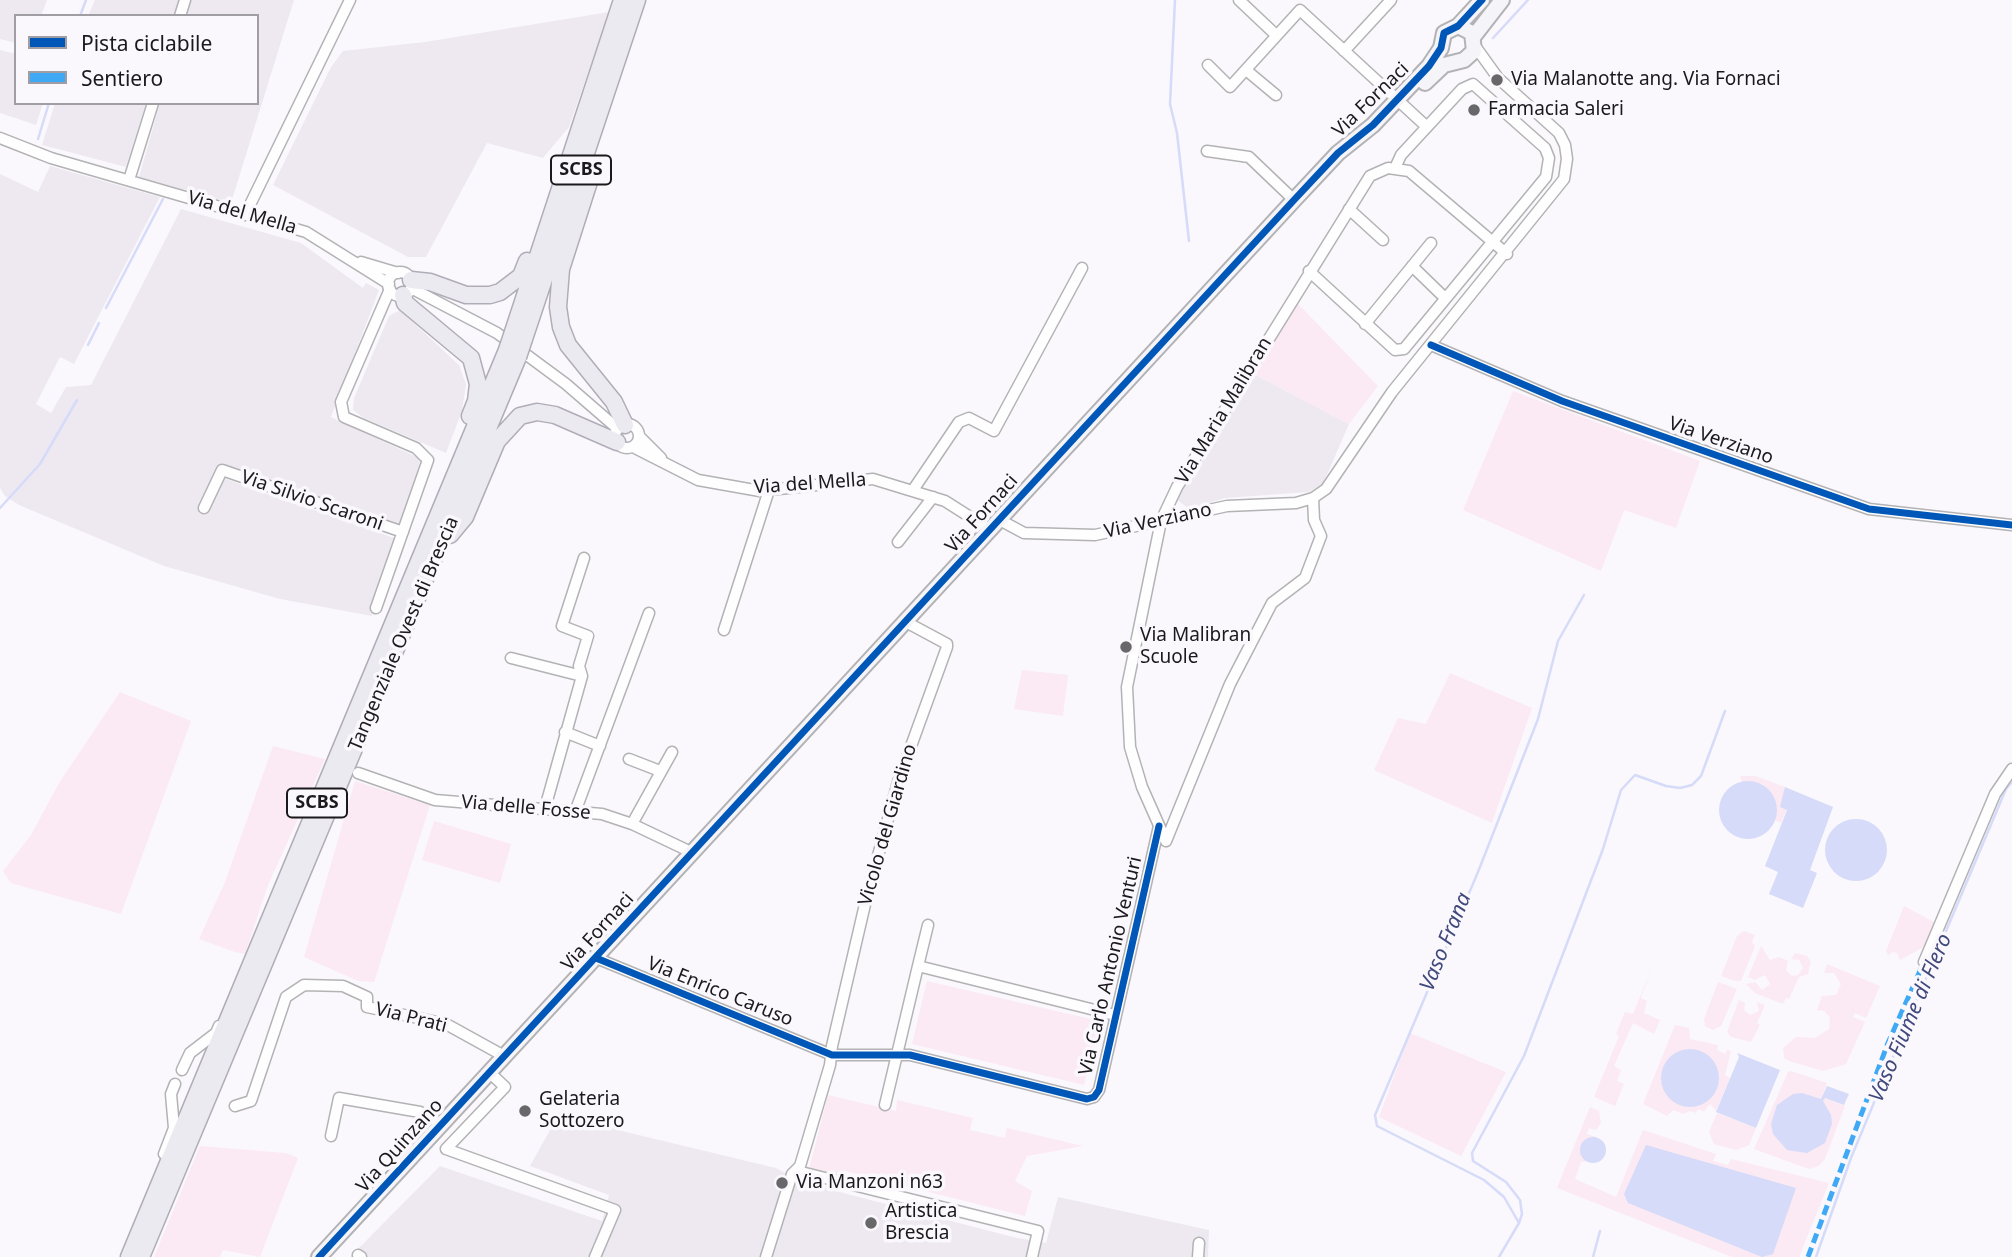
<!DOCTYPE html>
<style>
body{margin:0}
#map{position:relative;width:2012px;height:1257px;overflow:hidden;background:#faf8fc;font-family:"Noto Sans",sans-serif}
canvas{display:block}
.legend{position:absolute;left:14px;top:14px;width:245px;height:91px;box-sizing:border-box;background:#faf7fd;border:2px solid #a09ea3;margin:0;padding:9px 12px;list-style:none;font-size:21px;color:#1a191b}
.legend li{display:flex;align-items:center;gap:14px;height:35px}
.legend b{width:35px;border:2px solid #a09ea3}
</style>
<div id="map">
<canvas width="2012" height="1257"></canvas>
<ul class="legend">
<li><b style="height:9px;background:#0057b8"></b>Pista ciclabile</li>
<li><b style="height:9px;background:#3fa9f5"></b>Sentiero</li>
</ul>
</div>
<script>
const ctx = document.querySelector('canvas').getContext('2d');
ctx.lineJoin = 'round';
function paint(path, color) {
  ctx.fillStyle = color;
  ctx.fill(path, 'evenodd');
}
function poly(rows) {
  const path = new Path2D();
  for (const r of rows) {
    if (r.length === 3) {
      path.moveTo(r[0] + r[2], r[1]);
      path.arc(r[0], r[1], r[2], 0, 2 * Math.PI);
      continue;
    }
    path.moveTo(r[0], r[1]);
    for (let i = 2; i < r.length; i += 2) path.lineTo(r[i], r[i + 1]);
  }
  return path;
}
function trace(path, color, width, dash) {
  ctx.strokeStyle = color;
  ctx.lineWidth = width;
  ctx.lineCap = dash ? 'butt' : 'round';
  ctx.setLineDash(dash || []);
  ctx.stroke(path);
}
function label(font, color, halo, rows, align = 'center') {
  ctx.font = font + ' "Noto Sans",sans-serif';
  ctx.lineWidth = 7;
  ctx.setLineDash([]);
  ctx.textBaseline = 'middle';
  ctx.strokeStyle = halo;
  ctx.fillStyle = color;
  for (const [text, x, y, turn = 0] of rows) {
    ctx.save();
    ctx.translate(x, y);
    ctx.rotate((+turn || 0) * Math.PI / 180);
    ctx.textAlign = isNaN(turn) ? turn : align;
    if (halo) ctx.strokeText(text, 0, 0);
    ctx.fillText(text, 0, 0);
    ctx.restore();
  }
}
paint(poly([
 [0,0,47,0,41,16,16,16,16,43,0,39],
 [95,0,180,0,174,16,88,16],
 [190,0,294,0,231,203,139,177,160,103,257,103,257,16,186,16],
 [609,12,569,127,543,158,487,143,426,257,408,257,273,185,331,67,343,51,425,42],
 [0,50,16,54,16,103,43,103,36,125,0,113],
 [55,103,146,103,126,167,42,145],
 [50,166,160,197,74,364,60,357,36,404,51,413,66,387,91,385,181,209,301,243,363,288,366,283,379,290,331,417,421,459,400,526,223,464,201,508,223,478,397,539,372,616,280,599,164,566,19,505,5,496,0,488,0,174,38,192],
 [400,310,459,365,466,384,462,411,446,453,364,418,353,410,354,398,389,316],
 [1254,374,1349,424,1323,484,1309,492,1225,498,1189,509,1175,498],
 [560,1112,626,1132,776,1168,801,1182,1013,1237,1046,1243,1058,1197,1209,1230,1208,1257,350,1257,440,1166,602,1221,609,1195,530,1166]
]), '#eee9f1');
paint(poly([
 [1296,302,1378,386,1349,424,1254,374],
 [1513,391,1700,461,1676,528,1624,510,1601,571,1463,510],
 [1022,670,1068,675,1063,716,1014,709],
 [1450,673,1532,708,1492,823,1374,770,1398,718,1426,724],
 [120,692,191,721,121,914,11,883,3,871,31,835,59,783],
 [273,746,325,759,268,885,245,954,235,952,199,939,225,882],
 [1740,776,1755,776,1785,787,1787,809,1781,823,1775,820,1775,800,1763,785,1742,782],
 [355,781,430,805,374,982,358,981,304,957],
 [434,821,511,844,500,883,422,860],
 [1904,906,1934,922,1924,947,1900,960,1897,953,1892,952,1888,956,1886,951],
 [1744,931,1755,935,1752,942,1755,946,1741,981,1735,981,1721,976,1737,936],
 [1761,946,1770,960,1779,957,1788,961,1786,971,1792,976,1798,975,1803,968,1799,960,1791,959,1795,953,1807,956,1811,962,1808,974,1799,977,1789,999,1786,998,1783,1004,1755,993,1746,984,1755,982,1762,990,1770,984,1765,975,1755,980,1748,977],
 [1827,964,1880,986,1866,1018,1855,1013,1853,1017,1865,1022,1846,1064,1823,1071,1789,1061,1784,1058,1783,1048,1796,1037,1815,1038,1829,1029,1830,1017,1824,1011,1817,1010,1822,996,1836,995,1841,984,1834,973,1824,973],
 [1652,968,1641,998,1647,1001,1644,1013,1660,1020,1654,1034,1633,1023,1614,1066,1621,1070,1617,1081,1624,1084,1615,1106,1594,1097,1619,1036,1616,1034,1625,1012,1633,1014],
 [927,981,1099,1021,1084,1085,912,1044],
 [1718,982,1737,989,1721,1026,1713,1030,1705,1026,1704,1019],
 [1739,1000,1745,1003,1744,1010,1750,1015,1759,1011,1757,1002,1765,1005,1757,1023,1760,1025,1751,1042,1731,1037,1727,1032],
 [1675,1025,1689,1028,1690,1039,1718,1045,1717,1050,1725,1054,1727,1050,1731,1051,1725,1075,1730,1078,1716,1111,1710,1104,1704,1112,1698,1109,1696,1113,1690,1111,1683,1114,1673,1110,1667,1116,1643,1104],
 [1410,1033,1506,1072,1461,1156,1379,1117],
 [1791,1071,1827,1083,1822,1097,1845,1106,1825,1159,1819,1166,1809,1169,1754,1149,1788,1072],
 [828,1095,896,1111,897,1100,973,1118,970,1130,1005,1138,1007,1128,1083,1146,1027,1156,1015,1181,1032,1191,1025,1216,845,1171,839,1178,809,1169],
 [1590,1107,1599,1111,1601,1123,1596,1130,1589,1128,1587,1134,1596,1137,1582,1155,1589,1161,1581,1162,1575,1179,1616,1197,1643,1130,1716,1154,1713,1161,1728,1165,1731,1159,1829,1183,1799,1257,1732,1257,1557,1188],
 [1717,1113,1756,1128,1749,1145,1736,1150,1714,1144,1709,1132],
 [200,1146,286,1153,298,1158,260,1257,223,1250,220,1257,154,1257]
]), '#fbeaf3');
paint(poly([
 [1748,810,29],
 [1785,787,1833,807,1810,870,1817,873,1803,908,1769,894,1778,872,1765,866,1787,810,1780,807],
 [1856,850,31],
 [1690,1078,29],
 [1737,1053,1780,1070,1756,1128,1716,1112,1739,1057],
 [1827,1086,1849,1094,1844,1105,1825,1098,1823,1101,1831,1115,1832,1124,1825,1143,1807,1153,1787,1150,1773,1134,1771,1124,1777,1105,1793,1094,1802,1093,1821,1099],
 [1593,1150,13],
 [1646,1145,1796,1188,1773,1254,1762,1257,1628,1203,1624,1194]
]), '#d5dbf8');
trace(poly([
 [1175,0,1170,104,1177,133,1189,241],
 [80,16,86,0],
 [1493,38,1528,0],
 [38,139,49,103],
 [106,308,163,199],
 [88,345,99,323],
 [0,508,40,464,77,400],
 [1519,1223,1504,1197,1484,1180,1377,1126,1375,1115,1478,872,1538,719,1558,641,1584,595],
 [1499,1257,1519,1223,1522,1214,1520,1200,1506,1182,1473,1161,1472,1153,1524,1056,1603,849,1621,790,1635,775,1666,786,1680,788,1692,785,1701,776,1725,711],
 [1593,1257,1600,1231],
 [1816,1257,1851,1158,1895,1052,2006,789,2012,782]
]), '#d5dbf8', 2.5);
const street = poly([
 [1239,0,1276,35],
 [180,16,185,0],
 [1344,51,1391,0],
 [1208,65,1230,87,1300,10,1427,127],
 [1246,70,1276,95],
 [0,138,51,158,306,232,389,284],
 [1207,151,1249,157,1294,200],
 [129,180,153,103],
 [1349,209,1383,240],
 [245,215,350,0],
 [361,262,398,273],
 [1412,266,1445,298],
 [1309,271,1395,350,1404,349,1546,177,1549,158,1545,148,1473,84,1462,89,1401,155,1395,168],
 [400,284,12],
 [411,288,497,333,566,384,618,429],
 [1365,324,1431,243],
 [1431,345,1562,401,1869,509,2012,525],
 [627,436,12],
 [639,436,661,458],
 [633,447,698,480,760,491,873,479,945,501,989,529],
 [913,490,959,422,969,418,994,431,1082,268],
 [204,508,222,470,403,532],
 [998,519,1024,533,1095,535,1227,506,1296,503,1313,498,1326,489,1392,392,1564,179,1567,159,1565,145,1559,133,1498,78,1475,46],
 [898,542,933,497],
 [376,608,428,460,416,448,344,417,341,402,390,289],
 [724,630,769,490],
 [511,658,582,676],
 [565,732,600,746],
 [629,759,660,771],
 [358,773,435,800,602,814,632,824,691,852],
 [545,808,582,676,579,666,588,636,562,626,584,558],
 [575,812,649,613],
 [632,824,672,752],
 [1166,841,1142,787,1130,747,1127,687,1161,521,1177,487,1370,176,1388,168,1409,171,1507,254],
 [1166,841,1230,684,1272,603,1305,578,1321,536,1314,520,1313,498],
 [596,958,832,1055,910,1055,1087,1099,1094,1097,1099,1090,1159,826],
 [1924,962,1995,794,2012,769],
 [918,966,928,925],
 [182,1070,190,1053,216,1033,219,1026],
 [489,1072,505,1087,446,1149,615,1210,595,1257],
 [885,1105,918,966,1115,1015],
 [235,1106,251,1101,286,997,304,985,343,986,367,997,367,1007,446,1024,504,1056],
 [331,1136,339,1098,420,1112,441,1124],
 [164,1154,174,1128,171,1094,175,1084],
 [797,1171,1038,1231,1032,1257],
 [358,1255,361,1257],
 [766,1257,792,1174,800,1166,830,1065,832,1046,866,900,898,782,947,647,947,644,906,622],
 [1198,1257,1199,1243]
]);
const secondary = poly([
 [1474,36,1502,0],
 [1425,83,1444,65,1464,60,1474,51,1472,33,1458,26],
 [319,1257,1294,200,1338,153,1373,125,1429,66,1441,48,1444,33,1458,26,1482,0]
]);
const primary = poly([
 [594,166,561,269,558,307,561,327,568,345,614,402,625,425],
 [411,280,430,282,466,295,490,295,500,292,521,276,527,261],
 [403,295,405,303,471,358,478,384,476,401,470,416],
 [513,332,622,0],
 [524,339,637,0],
 [450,535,465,517,497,441,520,416,537,412,555,415,617,442],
 [129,1257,507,350],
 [141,1257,518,357]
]);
trace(street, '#b3b2b4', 13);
trace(secondary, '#b3b2b4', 18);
trace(primary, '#b0adb9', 19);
trace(street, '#fefeff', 10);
trace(secondary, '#f5f4f8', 14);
trace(primary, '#eceaf1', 16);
const primaryBridge = poly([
 [507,350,513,332],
 [518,357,524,339]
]);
trace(primaryBridge, '#b0adb9', 19, []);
trace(primaryBridge, '#eceaf1', 16);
trace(poly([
 [1808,1257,1888,1043,1924,962]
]), '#3fa9f5', 5, [10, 5]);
trace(poly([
 [1431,345,1562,401,1869,509,2012,525],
 [596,958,832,1055,910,1055,1087,1099,1094,1097,1099,1090,1159,826],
 [319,1257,1294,200,1338,153,1373,125,1429,66,1441,48,1444,33,1458,26,1482,0]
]), '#0057b8', 7);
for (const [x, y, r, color] of [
 [1497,80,7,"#68676a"],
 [1474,110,7,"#68676a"],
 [1126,647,7,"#68676a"],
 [525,1111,7,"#68676a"],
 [782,1183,7,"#68676a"],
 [871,1223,7,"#68676a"]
]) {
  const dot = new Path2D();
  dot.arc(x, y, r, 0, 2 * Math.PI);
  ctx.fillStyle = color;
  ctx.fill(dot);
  trace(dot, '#faf7fd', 2.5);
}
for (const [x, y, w] of [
 [581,170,60],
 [317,803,60]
]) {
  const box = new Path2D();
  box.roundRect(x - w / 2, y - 14.5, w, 29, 5);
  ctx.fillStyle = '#faf7fd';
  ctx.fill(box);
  trace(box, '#1a191b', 2);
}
label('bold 18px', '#1a191b', null, [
 ["SCBS",581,170],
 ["SCBS",317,803]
]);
label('19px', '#1a191b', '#faf7fd', [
 ["Via Malanotte ang. Via Fornaci",1511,80],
 ["Farmacia Saleri",1488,110],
 ["Via Malibran",1140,636],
 ["Scuole",1140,658],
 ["Gelateria",539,1100],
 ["Sottozero",539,1122],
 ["Via Manzoni n63",796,1183],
 ["Artistica",885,1212],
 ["Brescia",885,1234]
], 'left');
label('19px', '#1a191b', '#faf7fd', [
 ["Via Fornaci",1371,100,-44],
 ["Via del Mella",242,213,16],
 ["Via Maria Malibran",1224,411,-59],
 ["Via Verziano",1721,441,19],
 ["Via del Mella",810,484,-4],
 ["Via Silvio Scaroni",312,501,19],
 ["Via Fornaci",982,514,-48],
 ["Via Verziano",1158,521,-12],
 ["Tangenziale Ovest di Brescia",404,634,-67],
 ["Via delle Fosse",526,808,5],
 ["Vicolo del Giardino",888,825,-74],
 ["Via Fornaci",598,932,-48],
 ["Via Carlo Antonio Venturi",1111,966,-77],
 ["Via Enrico Caruso",720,992,22],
 ["Via Prati",411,1018,14],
 ["Via Quinzano",400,1146,-48]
]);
label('italic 21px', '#40497c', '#faf7fd', [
 ["Vaso Frana",1446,942,-68],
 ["Vaso Fiume di Flero",1911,1018,-67]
]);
</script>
